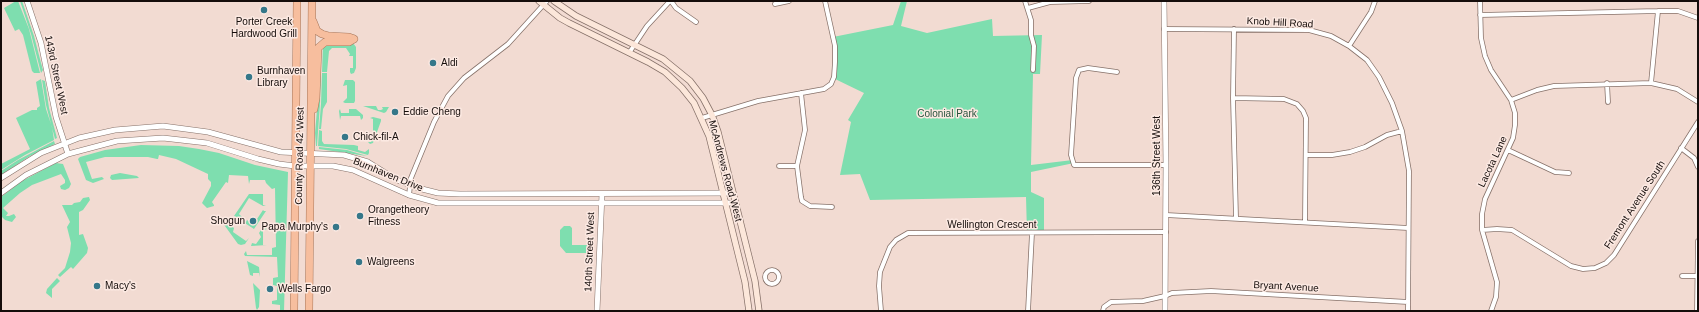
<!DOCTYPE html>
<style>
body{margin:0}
#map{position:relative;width:1699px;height:312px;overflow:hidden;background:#f2dbd2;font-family:Arial,sans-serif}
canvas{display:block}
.frame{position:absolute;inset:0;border:2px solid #150d0b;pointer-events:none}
</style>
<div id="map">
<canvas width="1699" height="312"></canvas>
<div class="frame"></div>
</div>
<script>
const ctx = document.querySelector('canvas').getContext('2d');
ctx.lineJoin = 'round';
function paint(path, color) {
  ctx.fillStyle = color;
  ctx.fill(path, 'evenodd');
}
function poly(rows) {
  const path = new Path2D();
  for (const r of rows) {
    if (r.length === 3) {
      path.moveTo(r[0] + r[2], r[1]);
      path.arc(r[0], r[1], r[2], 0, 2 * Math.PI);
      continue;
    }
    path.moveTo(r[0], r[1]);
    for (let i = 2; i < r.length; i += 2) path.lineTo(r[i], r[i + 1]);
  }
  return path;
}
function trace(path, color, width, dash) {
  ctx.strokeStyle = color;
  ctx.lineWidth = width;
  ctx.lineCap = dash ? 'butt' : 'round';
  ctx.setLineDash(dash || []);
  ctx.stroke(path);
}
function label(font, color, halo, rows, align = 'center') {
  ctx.font = font + ' Arial,sans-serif';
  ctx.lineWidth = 3;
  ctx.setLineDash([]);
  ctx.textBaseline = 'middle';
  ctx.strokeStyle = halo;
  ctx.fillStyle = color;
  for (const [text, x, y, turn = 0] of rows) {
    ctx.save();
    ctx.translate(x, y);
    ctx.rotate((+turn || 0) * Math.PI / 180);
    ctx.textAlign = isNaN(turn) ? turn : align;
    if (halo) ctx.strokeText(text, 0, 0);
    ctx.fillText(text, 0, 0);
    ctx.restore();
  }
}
paint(poly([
 [16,1,18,1,29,29,40,73,34,73,32,71,23,35,19,29,15,31,4,8],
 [20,1,22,1,34,36,41,63,43,70,41,73,31,34],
 [901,1,907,1,901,26,927,33,992,19,993,36,1042,35,1040,74,1033,74,1031,165,1073,160,1074,163,1031,172,1031,192,1044,198,1044,233,1027,233,1026,197,870,200,860,174,840,175,851,122,848,120,864,93,833,78,833,37,893,25],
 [353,43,356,47,356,68,354,73,351,74,350,72,350,68,353,68,353,56,349,56,350,54,346,48,332,48,329,51,327,72,322,72,323,45],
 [321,64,320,104,317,146,316,146,315,133],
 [322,73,327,73,327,102,323,109,321,129,319,129,321,104],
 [41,79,46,109,52,127,54,140,25,155,1,170,1,164,30,149,16,118,32,110,37,110,37,108,40,106,36,82],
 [42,80,45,81,49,108,57,138,55,139,46,105],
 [345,80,353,80,355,82,355,101,354,103,345,103,343,102,347,98,347,85,343,86],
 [363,106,376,106,378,110,381,110,383,109,382,107,389,107,386,112,384,113],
 [340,109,341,113,349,113,349,109,356,109,363,115,363,118,361,120,360,116,341,116,340,120,339,111],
 [373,117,381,119,381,121,373,143,370,144,368,142,371,142,371,139,372,138,371,134,369,133,373,133,373,119,370,118],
 [319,130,322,131,322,141,324,144,354,145,358,146,358,150,365,152,369,149,369,153,368,155,346,149,318,146],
 [54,141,55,144,30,156,1,175,1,171,18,160],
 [141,145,179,146,199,149,219,153,255,165,288,172,284,311,280,311,280,305,272,304,272,301,277,300,277,286,273,285,273,278,278,277,277,257,245,256,244,254,246,251,247,255,272,255,272,248,276,247,275,188,272,189,266,183,265,180,250,180,249,184,248,176,229,175,228,183,226,182,212,202,214,205,214,206,207,208,202,203,211,186,211,182,208,179,208,174,176,159,159,155,158,159,157,159,148,157,105,157,86,162,92,179,102,177,104,179,93,183,86,180,78,159,80,157,105,150],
 [319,147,347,150,367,156,319,149],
 [56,163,63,164,71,184,69,188,65,190,61,189,60,186,65,183,65,180,61,174,32,185,20,193,3,208,8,213,6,216,9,216,14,214,16,217,12,222,5,220,1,216,1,197,22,181],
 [120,173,137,176,139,178,112,180,110,178,111,175],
 [249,194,263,194,263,205,266,206,263,206,249,198,239,214,243,218,242,220,246,222,247,220,251,223,253,221,255,222,263,210,264,211,266,211,254,229,234,216],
 [89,197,90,200,83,210,79,212,79,235,83,234,88,248,87,253,73,269,71,267,60,277,58,275,65,268,70,252,71,243,67,227,70,222,62,205,72,205,74,203,80,202,83,198],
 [217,215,234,228,233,232,246,241,249,238,245,244,241,245,238,244],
 [564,226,570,226,572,228,572,245,587,245,586,253,566,253,560,246,560,230],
 [263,227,267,229,263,230,263,245,267,245,251,246,252,243,256,244,261,237,259,233],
 [247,261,259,267,260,277,259,273,253,273,253,276,250,275],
 [57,278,60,281,52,289,52,298,46,293,47,289],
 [253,283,260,290,259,307,257,310,256,308]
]), '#7edeaf');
const minor = poly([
 [671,1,676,8,696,22],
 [1025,1,1031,20,1031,35,1034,46,1033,70],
 [1480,1,1481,38,1485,56,1491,70,1511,100,1515,113,1515,125,1513,138,1485,199,1482,214,1482,230,1497,282,1496,297,1491,311],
 [775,4,789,1],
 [1028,8,1050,2,1089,1],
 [1480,15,1658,11,1678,11,1698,18],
 [1164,29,1309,30,1331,36,1349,46,1367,60,1379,77,1392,103,1402,131,1409,171,1408,311],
 [1234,29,1233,98,1236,218],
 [1349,46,1371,12,1375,1],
 [629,53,647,26,670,1],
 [1117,72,1088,68,1079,70,1076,78,1071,155,1074,165,1166,165],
 [1607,83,1608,102],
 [1651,83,1658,11],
 [801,93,805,130,797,166,801,197,802,201,810,206,832,207],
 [1233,98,1284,99,1297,104,1303,111,1306,118,1305,222],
 [1511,100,1537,90,1554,86,1651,83,1677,89,1698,102],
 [702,118,758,101,824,89,831,84,834,77,835,62,835,46,825,1],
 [1681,148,1694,158,1698,167],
 [1508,150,1555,172,1569,173],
 [1306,155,1332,155,1350,152,1365,147,1387,135,1402,131],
 [779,166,797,166],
 [409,195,411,178,434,122,448,96,464,78,508,44,547,1],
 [1166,215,1408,228],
 [1482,230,1497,229,1512,230,1571,266,1583,269,1595,268,1606,263,1614,255,1698,122],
 [772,277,7],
 [1682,276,1697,276],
 [881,311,879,286,880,272,890,247,896,240,908,233,1166,232],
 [1028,311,1032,233],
 [1103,311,1104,307,1111,302,1143,301,1165,296,1172,293,1211,291,1408,302],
 [1697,311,1698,241]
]);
const tertiary = poly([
 [27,1,41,43,56,117,68,154],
 [1164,1,1166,165,1165,311],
 [1,178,41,153,79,138,115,130,163,126,208,132,281,152,344,155,368,162,397,180,418,188,438,193,460,194,733,193],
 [1,193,26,175,68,154,117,141,163,138,207,143,258,159,279,164,295,166,333,166,353,170,409,195,438,203,736,203],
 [597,311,602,194]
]);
const secondary = poly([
 [539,1,560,18,569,23,648,62,665,72,682,88,694,103,709,136,745,282,749,311],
 [554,1,576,16,663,59,690,81,703,98,712,115,718,132,755,281,759,311]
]);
const trunk = poly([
 [313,21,317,31,322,34,329,36,349,37,354,39],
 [314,109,316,98,318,48,325,42,349,42,354,39],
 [294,311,297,1],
 [309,311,312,1]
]);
trace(minor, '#867169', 5.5);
trace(tertiary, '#867169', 6);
trace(secondary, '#867169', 7);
trace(trunk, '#a7765a', 8);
trace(minor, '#fff', 4);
trace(tertiary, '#fff', 5);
trace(secondary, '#fce7da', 5.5);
trace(trunk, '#f7be9e', 7);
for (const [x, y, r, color] of [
 [264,10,4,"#357789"],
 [433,63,4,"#357789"],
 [249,77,4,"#357789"],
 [395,112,4,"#357789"],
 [345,137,4,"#357789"],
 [360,216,4,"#357789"],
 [253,221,4,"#357789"],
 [336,227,4,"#357789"],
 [359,262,4,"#357789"],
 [97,286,4,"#357789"],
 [270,289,4,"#357789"]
]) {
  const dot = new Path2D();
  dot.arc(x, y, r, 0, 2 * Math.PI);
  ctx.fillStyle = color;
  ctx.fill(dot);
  trace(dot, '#fce9e2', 1.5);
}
label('10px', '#150d0b', '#fce9e2', [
 ["Porter Creek",264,22,"center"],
 ["Hardwood Grill",264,34,"center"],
 ["Aldi",441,63],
 ["Burnhaven",257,71],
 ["Library",257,83],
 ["Eddie Cheng",403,112],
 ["Chick-fil-A",353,137],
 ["Orangetheory",368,210],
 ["Fitness",368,222],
 ["Shogun",245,221,"right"],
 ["Papa Murphy's",328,227,"right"],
 ["Walgreens",367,262],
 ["Macy's",105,286],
 ["Wells Fargo",278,289]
], 'left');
label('10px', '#150d0b', '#fce9e2', [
 ["Knob Hill Road",1280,23,3],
 ["143rd Street West",56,75,78],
 ["County Road 42 West",300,156,-89],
 ["136th Street West",1157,156,-90],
 ["Lacota Lane",1493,162,-65],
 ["McAndrews Road West",725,171,75],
 ["Burnhaven Drive",388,175,22],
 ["Fremont Avenue South",1635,205,-57],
 ["Wellington Crescent",992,225],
 ["140th Street West",590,252,-88],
 ["Bryant Avenue",1286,287,3]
]);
label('10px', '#27523d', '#fce9e2', [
 ["Colonial Park",947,114]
]);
</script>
